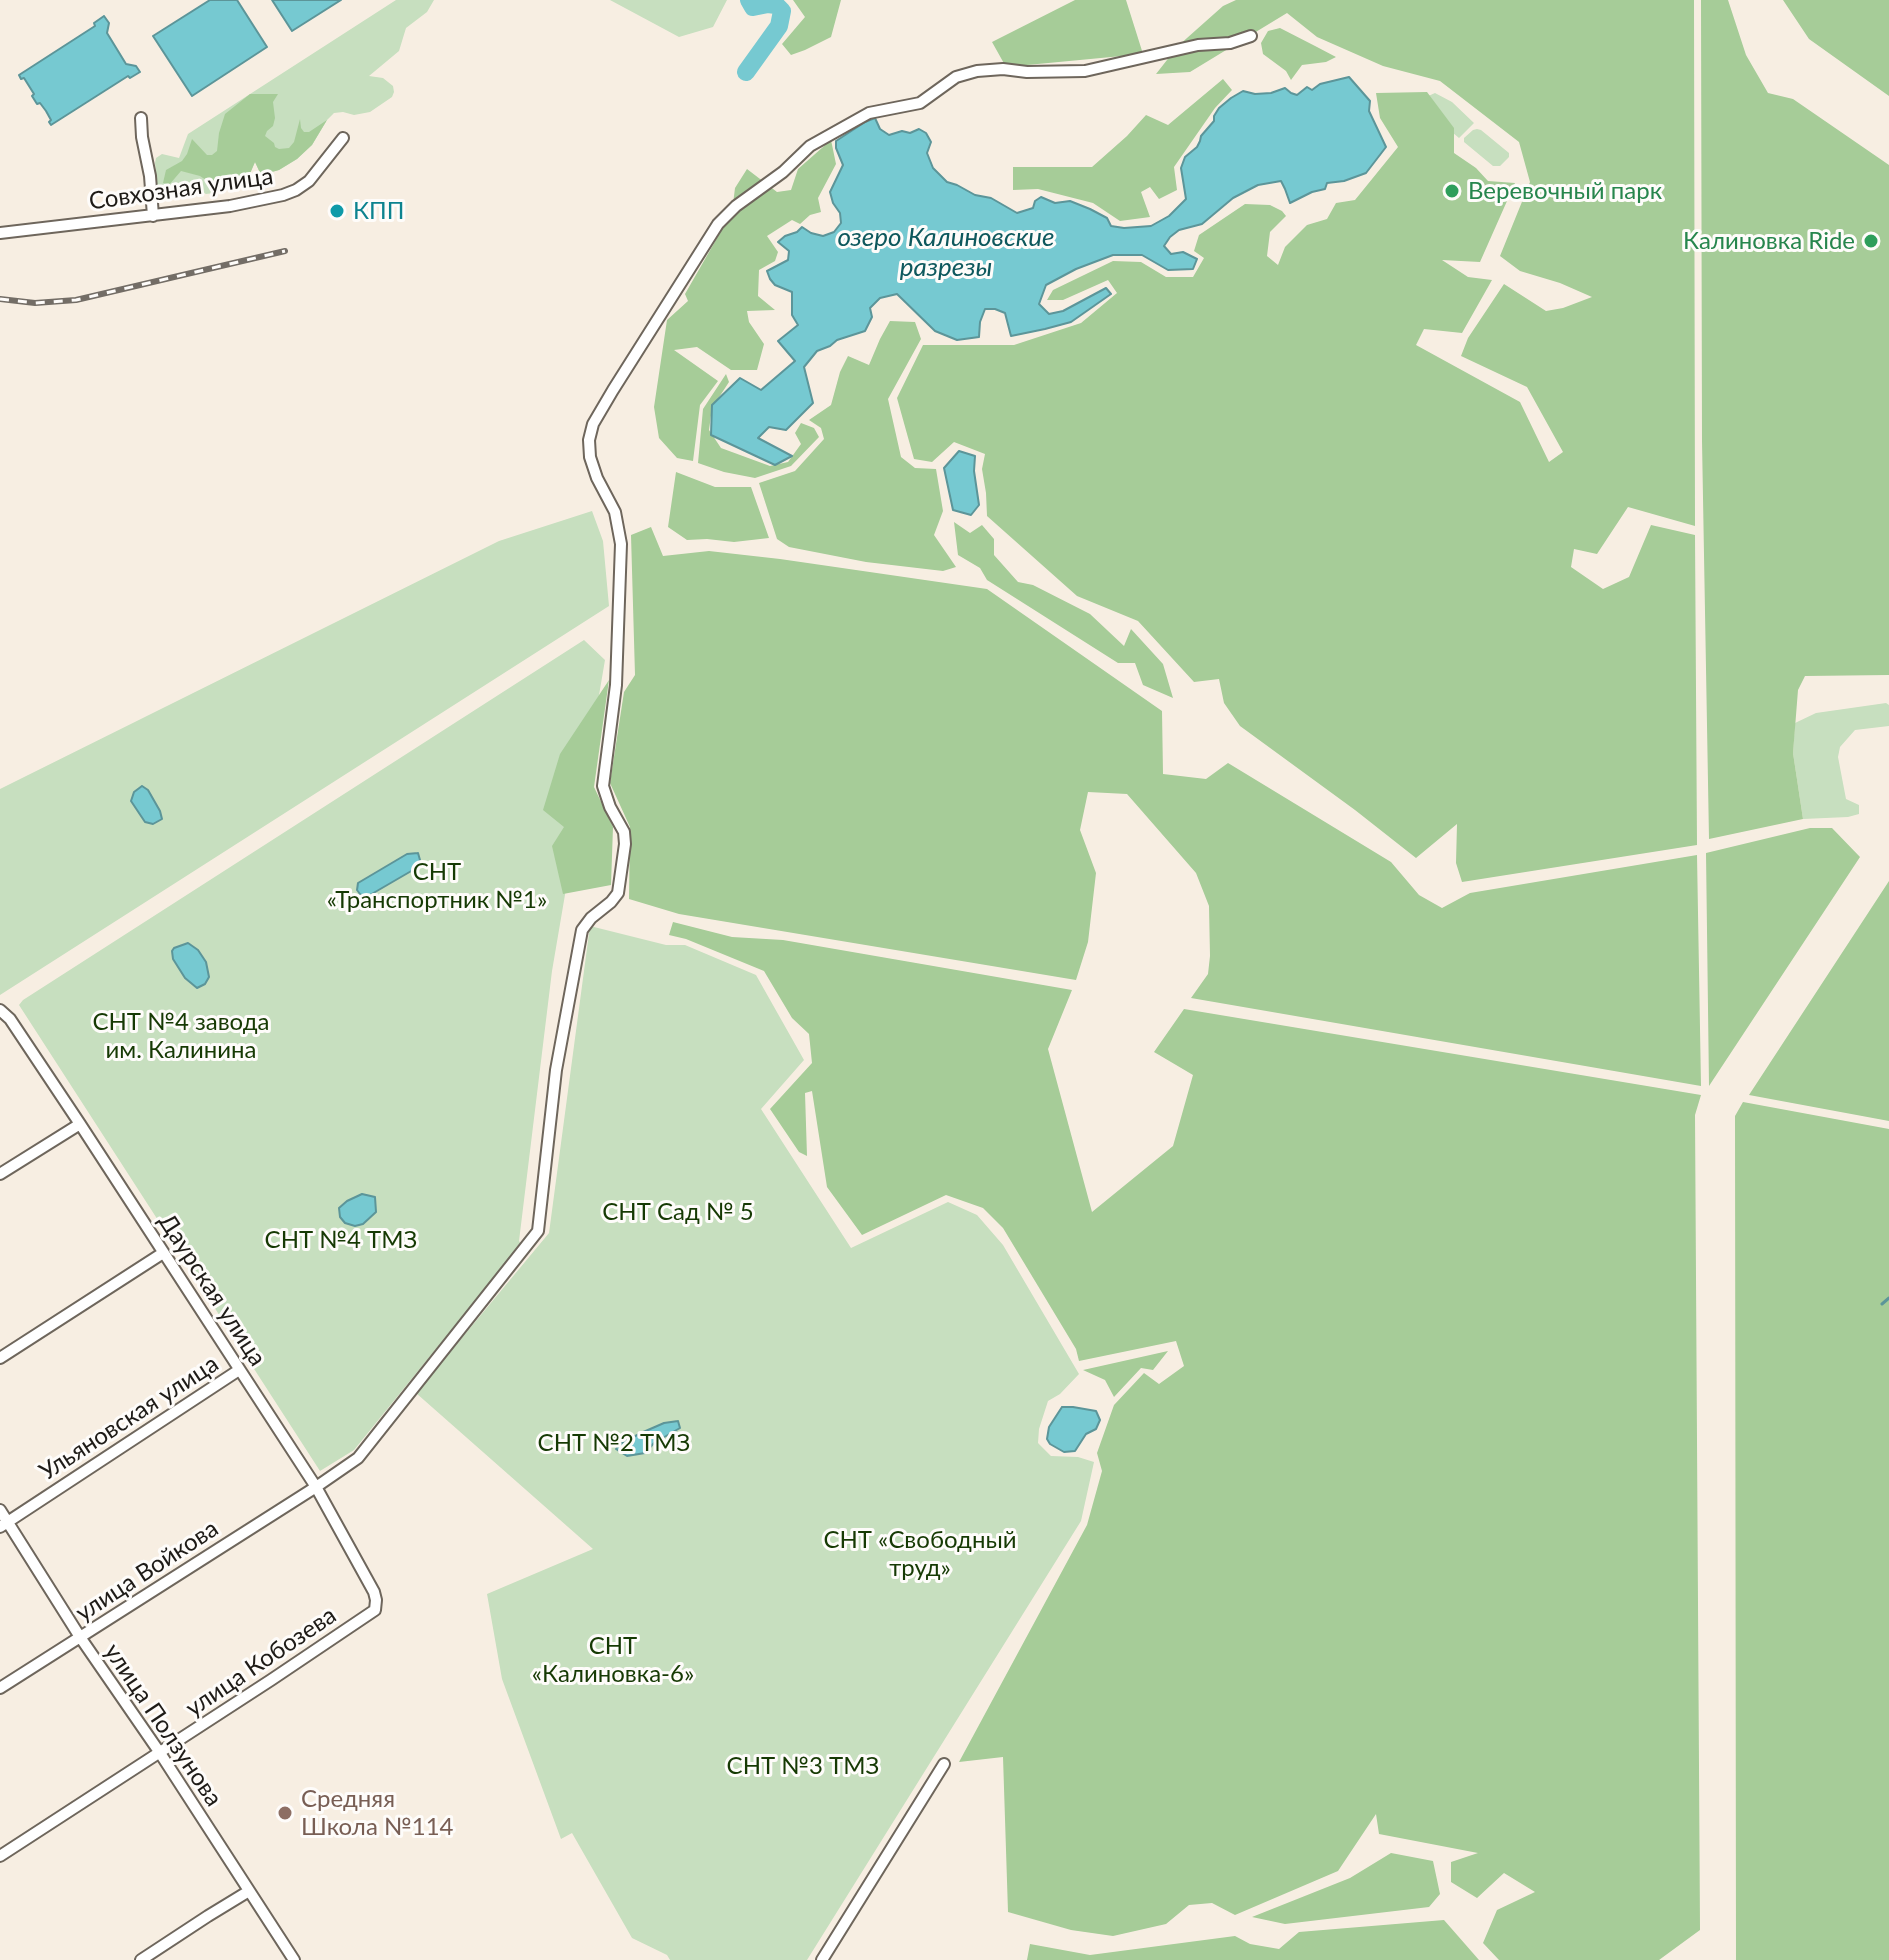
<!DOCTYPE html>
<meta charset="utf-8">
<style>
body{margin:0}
canvas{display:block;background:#f7eee2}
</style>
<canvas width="1889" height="1960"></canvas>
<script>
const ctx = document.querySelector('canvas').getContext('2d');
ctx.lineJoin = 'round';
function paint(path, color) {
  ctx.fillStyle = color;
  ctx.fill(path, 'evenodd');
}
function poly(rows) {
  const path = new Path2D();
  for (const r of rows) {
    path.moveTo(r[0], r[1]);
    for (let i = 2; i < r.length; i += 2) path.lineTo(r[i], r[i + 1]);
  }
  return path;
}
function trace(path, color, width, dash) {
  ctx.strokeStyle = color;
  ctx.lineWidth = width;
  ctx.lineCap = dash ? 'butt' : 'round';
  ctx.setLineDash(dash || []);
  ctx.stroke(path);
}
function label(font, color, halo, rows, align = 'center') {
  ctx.font = font + ' Lato,sans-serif';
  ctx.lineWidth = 6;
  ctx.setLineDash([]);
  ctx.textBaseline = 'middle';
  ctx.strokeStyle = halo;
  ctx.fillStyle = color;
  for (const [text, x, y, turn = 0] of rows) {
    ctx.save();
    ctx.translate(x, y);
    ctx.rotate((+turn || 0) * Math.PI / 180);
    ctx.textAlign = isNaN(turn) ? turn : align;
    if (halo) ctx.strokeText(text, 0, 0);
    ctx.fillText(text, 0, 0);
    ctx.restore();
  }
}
paint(poly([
 [396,0,434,0,427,12,406,28,399,51,369,76,383,78,393,86,394,92,392,97,370,112,354,115,343,112,334,113,327,120,312,145,297,159,279,170,261,175,255,162,243,187,229,187,222,192,206,194,198,190,158,194,155,163,156,158,162,154,179,158,188,134],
 [610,0,727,0,713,27,679,37],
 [1435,93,1452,102,1474,123,1459,138,1446,127,1426,97],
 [1477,129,1481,130,1509,153,1509,157,1500,166,1493,166,1464,142,1464,138,1473,130],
 [592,511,603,541,609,606,0,995,0,789,499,541],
 [584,640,605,660,552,971,519,1241,521,1244,354,1450,320,1471,19,1005,23,1000],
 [1886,703,1889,705,1889,726,1855,730,1840,747,1838,757,1846,799,1859,805,1859,814,1848,817,1803,819,1793,753,1795,723,1816,713],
 [590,926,666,945,685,945,756,975,804,1060,761,1109,851,1248,948,1202,977,1215,1003,1245,1079,1374,1060,1394,1048,1401,1039,1429,1038,1443,1051,1456,1078,1457,1094,1462,1081,1521,807,1960,670,1960,667,1955,632,1938,572,1833,561,1839,502,1679,487,1594,593,1549,416,1393,549,1233]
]), '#c7dfbf');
paint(poly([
 [793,0,841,0,831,37,805,50,791,55,782,44,805,17],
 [1075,0,1126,0,1143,54,1006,67,992,42],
 [1236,0,1694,0,1695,526,1628,507,1597,554,1574,549,1571,567,1603,589,1629,577,1651,525,1695,535,1697,845,1462,882,1456,863,1457,824,1416,858,1355,810,1240,726,1224,703,1219,679,1194,682,1138,621,1077,596,987,516,986,493,982,469,985,454,954,442,932,462,914,459,897,398,923,345,1014,345,1081,323,1117,293,1108,280,1063,300,1047,300,1053,290,1113,261,1141,262,1166,277,1193,277,1204,258,1194,251,1199,235,1245,204,1270,205,1282,211,1286,216,1270,232,1267,256,1278,265,1285,247,1307,225,1327,219,1336,203,1355,200,1398,147,1380,118,1376,93,1427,92,1454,128,1454,153,1476,168,1488,181,1515,183,1480,262,1442,260,1468,277,1492,280,1462,333,1424,329,1416,345,1520,402,1549,462,1563,452,1527,387,1461,356,1468,338,1504,284,1546,311,1563,308,1592,297,1560,283,1520,271,1500,256,1530,182,1519,142,1440,81,1383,66,1317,37,1287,13,1190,72,1156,74,1178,46,1223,6],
 [1701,0,1728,0,1746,55,1768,93,1793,99,1889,165,1889,675,1805,676,1798,690,1793,753,1803,819,1709,839,1702,441],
 [1783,0,1889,0,1889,96,1809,39],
 [1280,28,1317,47,1336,57,1326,62,1302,65,1291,80,1286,71,1263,54,1261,43,1268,31],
 [1223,79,1232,90,1215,108,1174,167,1177,190,1159,199,1150,187,1141,192,1150,217,1120,221,1093,203,1038,189,1013,190,1013,167,1092,167,1127,136,1146,115,1168,125],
 [250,94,278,94,273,102,275,118,273,126,267,131,265,136,274,143,275,147,279,149,289,148,294,142,300,119,301,128,304,132,309,132,327,120,312,145,297,159,279,170,261,175,255,162,247,181,241,179,235,175,228,175,222,185,217,188,211,188,206,180,200,176,181,171,169,185,163,183,166,170,182,161,187,154,192,139,207,155,212,155,217,151,219,133,225,114],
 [831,140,836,164,818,198,821,212,810,215,800,224,792,220,767,236,778,252,775,261,759,270,758,296,775,310,747,311,749,322,764,344,757,370,731,370,697,347,674,350,718,381,700,405,693,461,677,458,659,438,654,407,667,320,688,301,685,294,732,212,735,188,747,169,777,192,791,190,798,169],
 [890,321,915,322,921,339,888,399,901,457,915,468,936,469,943,511,934,535,956,567,943,571,866,562,789,547,777,539,759,483,795,471,824,439,821,428,809,420,831,405,840,372,848,356,869,365,880,339],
 [726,374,729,382,712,408,709,430,721,448,770,466,788,462,801,444,795,433,801,423,814,428,819,437,791,466,755,478,724,472,698,463,703,409],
 [676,472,715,487,751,487,769,538,734,542,707,539,687,540,668,527],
 [954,522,970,533,982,525,994,539,994,555,1018,582,1033,585,1090,614,1124,646,1131,629,1163,664,1173,698,1143,685,1135,663,1118,663,987,580,980,568,958,555],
 [651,527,663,556,709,551,780,559,987,589,1162,711,1163,774,1206,779,1228,763,1391,862,1419,895,1442,908,1470,893,1697,855,1701,1086,1191,998,1208,974,1210,956,1209,906,1196,873,1127,794,1088,792,1080,830,1096,873,1088,942,1076,980,679,914,629,899,630,827,610,783,624,692,635,675,631,535],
 [609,680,594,787,613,827,611,885,563,894,552,846,564,827,543,810,560,754],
 [1810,828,1832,828,1860,857,1709,1086,1706,853],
 [1889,881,1889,1121,1749,1095],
 [673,922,732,937,783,940,1072,990,1048,1049,1092,1212,1173,1146,1193,1075,1154,1052,1184,1009,1701,1095,1695,1115,1700,1930,1659,1960,1499,1960,1483,1943,1497,1910,1535,1892,1504,1873,1477,1898,1451,1882,1451,1862,1478,1853,1379,1834,1376,1814,1338,1871,1235,1915,1212,1903,1189,1905,1166,1924,1113,1936,1071,1930,1008,1912,1003,1757,959,1762,1087,1525,1102,1471,1097,1453,1114,1405,1144,1373,1159,1384,1184,1366,1176,1341,1079,1361,1076,1349,1003,1228,983,1208,946,1195,862,1235,827,1187,812,1091,805,1093,807,1156,799,1152,770,1109,812,1063,809,1034,792,1018,764,971,686,939,669,935],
 [1743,1102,1889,1129,1889,1960,1736,1960,1735,1116],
 [1168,1351,1153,1370,1141,1368,1114,1397,1105,1380,1083,1370],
 [1391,1853,1433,1861,1440,1894,1429,1907,1285,1924,1252,1917,1350,1878],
 [1444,1920,1479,1960,1027,1960,1030,1944,1090,1955,1235,1936,1250,1944,1279,1949,1299,1932]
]), '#a6cc98');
const water = poly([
 [210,0,237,0,267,47,192,96,153,36,210,0],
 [272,0,341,0,292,31,272,0],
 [104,16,109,23,107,33,126,64,136,66,140,72,130,78,128,76,51,125,49,122,51,120,46,111,40,103,37,104,32,96,34,94,24,78,21,79,19,75,95,26,94,23,104,16],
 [1349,77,1370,101,1369,111,1386,147,1366,173,1344,181,1327,183,1325,189,1312,192,1290,203,1285,189,1281,181,1258,185,1233,198,1202,224,1179,230,1170,237,1164,246,1171,254,1183,252,1197,259,1193,269,1168,270,1142,255,1113,255,1076,269,1046,285,1039,304,1049,314,1063,311,1106,288,1111,294,1071,322,1045,329,1011,336,1005,313,995,309,985,309,980,322,979,337,957,340,935,331,897,294,880,298,870,308,872,317,865,331,837,340,830,346,817,351,804,367,813,403,786,430,769,427,758,438,792,456,775,465,711,435,712,405,740,378,761,390,795,361,778,341,798,325,792,315,792,292,775,285,770,279,767,271,788,260,789,251,778,242,785,236,797,232,802,227,811,233,823,236,834,232,841,223,840,213,833,203,830,192,843,165,836,148,836,141,865,122,875,118,880,129,889,135,902,131,910,133,919,129,926,133,931,142,927,153,933,168,947,182,957,185,975,195,991,198,1017,213,1033,208,1035,201,1041,197,1055,203,1070,201,1090,209,1107,218,1111,226,1124,228,1151,226,1169,216,1186,199,1181,168,1185,157,1197,147,1200,141,1201,136,1214,121,1214,116,1219,108,1231,98,1243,91,1255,94,1271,93,1285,88,1291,93,1297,95,1307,87,1312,90,1320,84,1349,77],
 [959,451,975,456,974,471,979,505,971,515,953,510,944,468,959,451],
 [142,786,148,790,160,811,162,819,153,824,145,822,131,801,134,792,142,786],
 [418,853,420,860,413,870,370,895,363,896,360,894,357,890,358,883,407,854,418,853],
 [188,943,198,950,206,962,209,977,205,984,197,988,185,978,173,959,172,951,174,948,188,943],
 [362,1194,375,1197,376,1212,363,1224,355,1226,345,1223,340,1217,339,1208,347,1201,362,1194],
 [1062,1407,1073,1407,1096,1411,1100,1420,1096,1429,1086,1434,1075,1451,1064,1452,1050,1444,1047,1439,1049,1427,1062,1407],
 [678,1421,680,1428,654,1443,645,1453,627,1456,616,1449,620,1444,641,1433,664,1423,678,1421]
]);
paint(water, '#76c9d1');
trace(water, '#5c9599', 2);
trace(poly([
 [1882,1304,1889,1298]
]), '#5c9599', 3);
trace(poly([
 [746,72,779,26,782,11,776,5,768,4,753,7,749,0]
]), '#76c9d1', 18);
const minor = poly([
 [141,118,142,137,150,176,153,216],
 [0,233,230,206,283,195,296,190,309,181,343,138],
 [0,1010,10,1019,80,1124,316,1487,374,1592,376,1600,375,1610,271,1680,0,1856],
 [0,1174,80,1124],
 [0,1358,163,1253],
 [0,1510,80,1637,160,1753,294,1960],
 [0,1527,239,1370],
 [0,1688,316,1487,358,1458,538,1231,556,1070,582,930,591,918,611,902,618,893,625,844,624,832,610,807,603,786,616,685,621,544,615,512,597,478,590,457,589,440,593,424,613,390,718,224,736,206,783,172,810,146,869,113,920,103,956,77,977,71,1003,69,1027,72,1085,71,1198,45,1230,43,1251,36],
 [141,1960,208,1916,249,1891],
 [822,1960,944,1764]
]);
trace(minor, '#6e665c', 14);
trace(minor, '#fff', 10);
const rail = poly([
 [0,299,35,303,76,300,285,251]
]);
trace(rail, '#736d66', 6);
trace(rail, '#fefcfa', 3, [9]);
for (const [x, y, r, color] of [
 [1452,191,8,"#2e9e5b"],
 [337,211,8,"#0f9aa8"],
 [1871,241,8,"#2e9e5b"],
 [285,1813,8,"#8d6e63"]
]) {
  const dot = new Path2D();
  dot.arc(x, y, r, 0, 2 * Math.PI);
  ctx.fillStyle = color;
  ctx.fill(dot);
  trace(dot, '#fefcfa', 3);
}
label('24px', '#1e1b17', '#fefcfa', [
 ["Совхозная улица",181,189,-8],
 ["Даурская улица",212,1290,57],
 ["Ульяновская улица",129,1418,-33],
 ["улица Войкова",147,1571,-33],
 ["улица Кобозева",261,1662,-34],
 ["улица Ползунова",163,1725,56]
]);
label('24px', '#27864d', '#fefcfa', [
 ["Веревочный парк",1468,191],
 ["Калиновка Ride",1855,241,"right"]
], 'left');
label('24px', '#0d838f', '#fefcfa', [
 ["КПП",353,211]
], 'left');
label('24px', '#163a04', '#fefcfa', [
 ["СНТ",437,872],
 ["«Транспортник №1»",437,900],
 ["СНТ №4 завода",181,1022],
 ["им. Калинина",181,1050],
 ["СНТ Сад № 5",678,1212],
 ["СНТ №4 ТМЗ",341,1240],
 ["СНТ №2 ТМЗ",614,1443],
 ["СНТ «Свободный",920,1540],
 ["труд»",920,1568],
 ["СНТ",613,1646],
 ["«Калиновка-6»",613,1674],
 ["СНТ №3 ТМЗ",803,1766]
]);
label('24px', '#785e54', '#fefcfa', [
 ["Средняя",301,1799],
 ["Школа №114",301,1827]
], 'left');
label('italic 26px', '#0e585d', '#fefcfa', [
 ["озеро Калиновские",946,238],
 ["разрезы",946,268]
]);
</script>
